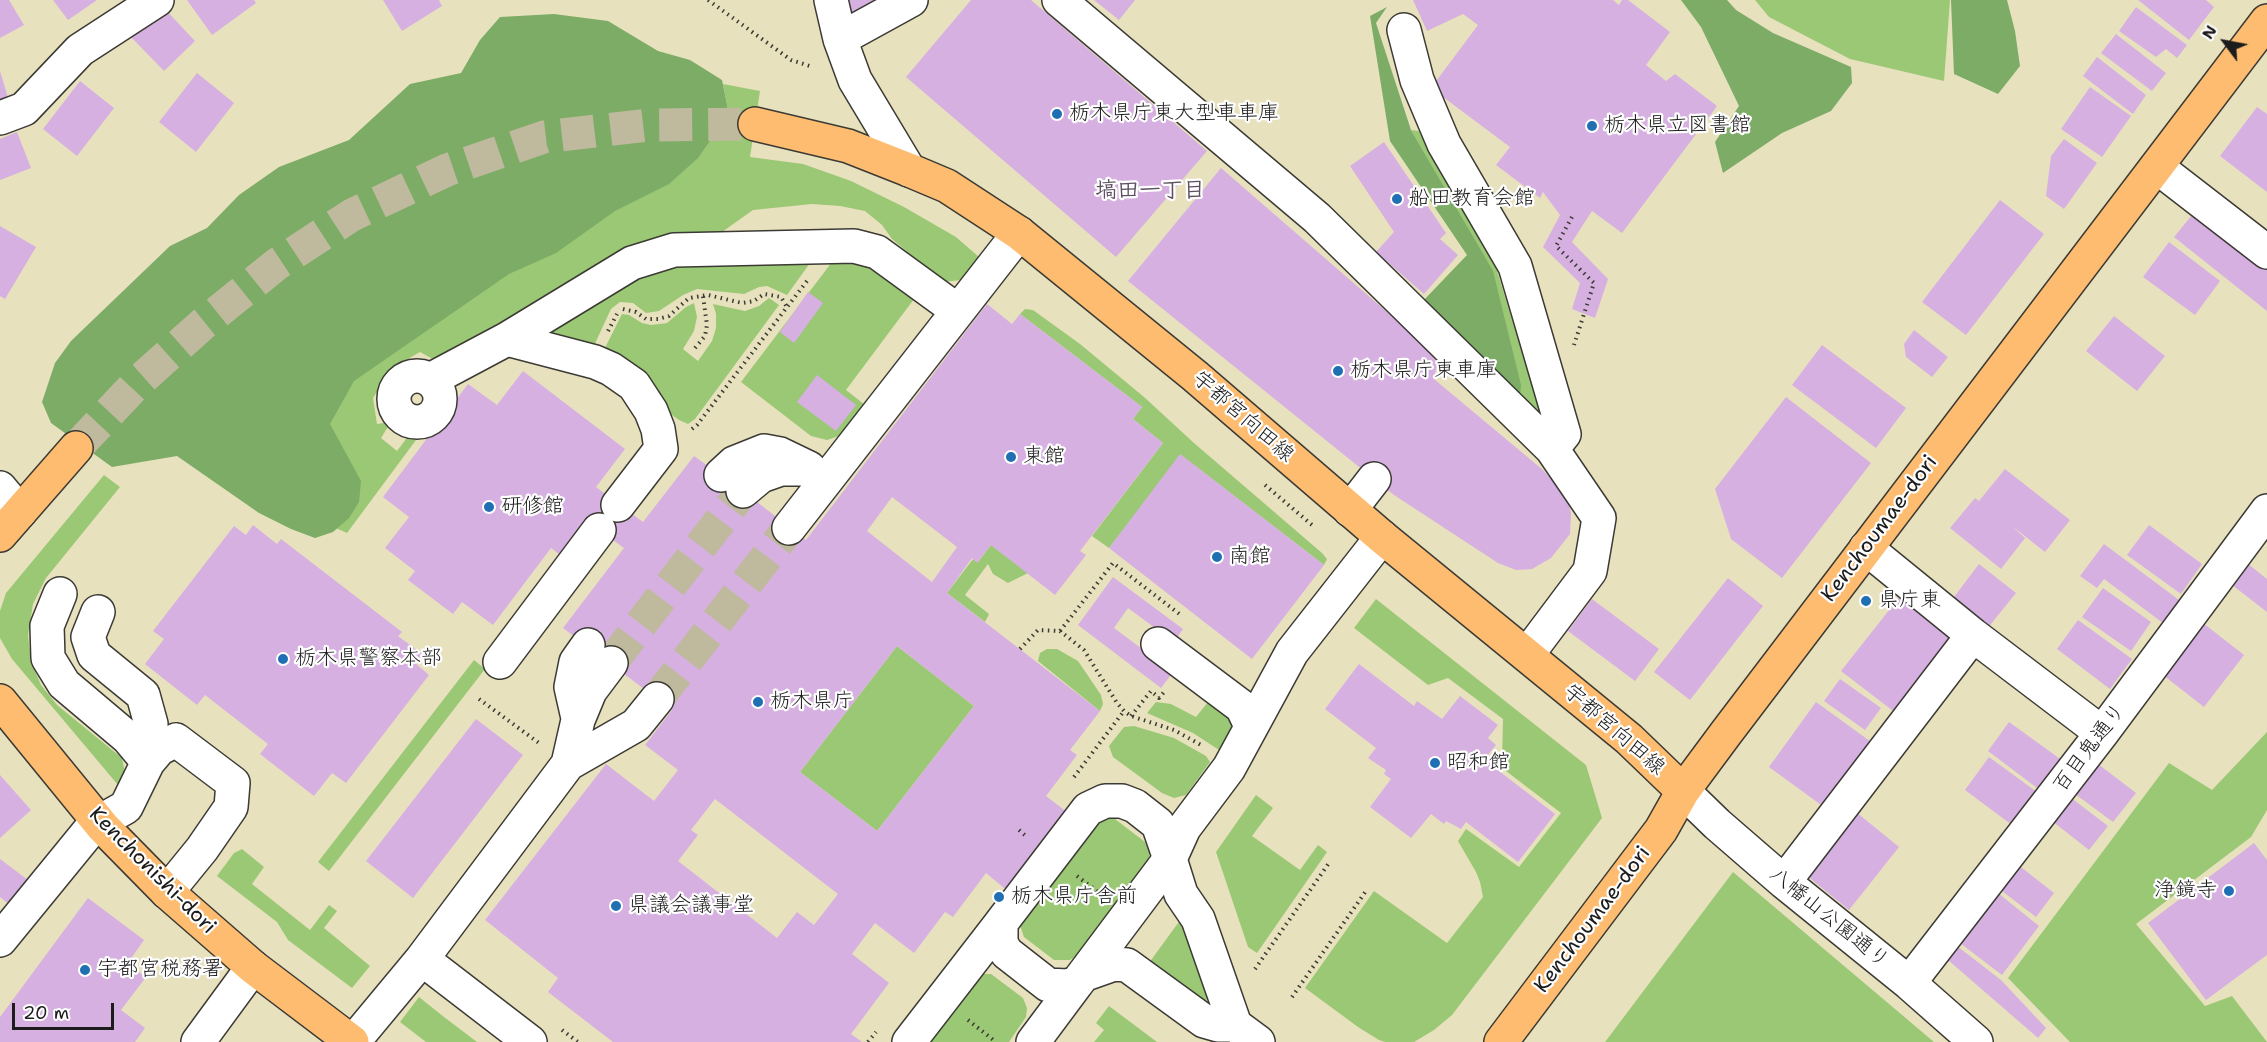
<!DOCTYPE html>
<meta charset="utf-8">
<style>
body{margin:0}
#map{position:relative;width:2267px;height:1042px;overflow:hidden;background:#e8e1be;font-family:"Shantell Sans",sans-serif}
canvas{display:block}
.north{position:absolute;left:2195px;top:12px;width:60px;height:60px;-webkit-text-stroke:4px #fff;paint-order:stroke;rotate:302deg;font-size:16px;font-weight:700;line-height:24px;text-align:center;color:#1c1c1c}
.north::after{content:'';display:block;margin:auto;width:21px;height:27px;background:#1c1c1c;clip-path:polygon(50% 0,100% 100%,50% 72%,0 100%)}
.scale{position:absolute;left:12px;top:1003px;width:102px;height:27px;box-sizing:border-box;border:3px solid #1c1c1c;border-top:0;padding-left:8px;font-size:18px;line-height:21px;white-space:nowrap;color:#1c1c1c;-webkit-text-stroke:4px #fff;paint-order:stroke}
</style>
<div id="map">
<canvas width="2267" height="1042"></canvas>
<div class="north">N</div>
<div class="scale">20 m</div>
</div>
<script>
const ctx = document.querySelector('canvas').getContext('2d');
ctx.lineJoin = 'round';
function paint(path, color) {
  ctx.fillStyle = color;
  ctx.fill(path, 'evenodd');
}
function poly(rows) {
  const path = new Path2D();
  for (const r of rows) {
    if (r.length === 3) {
      path.moveTo(r[0] + r[2], r[1]);
      path.arc(r[0], r[1], r[2], 0, 2 * Math.PI);
      continue;
    }
    path.moveTo(r[0], r[1]);
    for (let i = 2; i < r.length; i += 2) path.lineTo(r[i], r[i + 1]);
  }
  return path;
}
function trace(path, color, width, dash) {
  ctx.strokeStyle = color;
  ctx.lineWidth = width;
  ctx.lineCap = dash ? 'butt' : 'round';
  ctx.setLineDash(dash || []);
  ctx.stroke(path);
}
function label(font, color, halo, rows, align = 'center') {
  ctx.font = font + ' "Shantell Sans","Klee One",sans-serif';
  ctx.lineWidth = 4.5;
  ctx.setLineDash([]);
  ctx.textBaseline = 'middle';
  ctx.strokeStyle = halo;
  ctx.fillStyle = color;
  for (const [text, x, y, turn = 0] of rows) {
    ctx.save();
    ctx.translate(x, y);
    ctx.rotate((+turn || 0) * Math.PI / 180);
    ctx.textAlign = isNaN(turn) ? turn : align;
    if (halo) ctx.strokeText(text, 0, 0);
    ctx.fillText(text, 0, 0);
    ctx.restore();
  }
}
paint(poly([
 [1755,0,1950,0,1944,81,1850,59,1769,17],
 [723,84,760,91,750,157,803,164,851,181,904,207,956,237,979,257,961,280,943,282,892,239,882,225,865,211,840,206,812,204,753,210,722,232,680,232,625,254,440,363,420,352,392,368,373,398,377,424,391,422,381,438,397,451,409,435,416,440,347,533,304,514,313,417,412,310,729,114],
 [1411,130,1419,131,1494,261,1542,418,1520,397,1492,271],
 [835,258,867,264,914,299,846,390,865,405,842,435,827,440,811,436,741,382],
 [813,259,787,295,767,286,759,287,744,294,697,289,683,295,659,311,646,313,633,303,620,302,611,309,592,350,540,331,657,266],
 [769,298,779,305,695,419,688,424,679,420,665,410,603,352,622,314,629,315,642,323,651,325,667,323,686,307,694,303,697,317,694,331,683,349,698,361,712,341,716,328,716,314,713,304,745,311,759,306],
 [1025,309,1033,310,1080,344,1144,397,1194,443,1322,553,1327,559,1324,565,1181,455,1109,548,1092,536,1163,443,1133,419,1142,407,1020,314],
 [104,475,120,487,46,578,33,604,28,635,31,662,41,685,57,705,122,758,125,773,118,785,12,659,0,638,0,611,6,593],
 [991,545,1028,573,1008,583,993,574,988,564,965,595,989,614,985,622,947,593,973,559,978,562],
 [1376,599,1586,765,1602,818,1452,1015,1434,1030,1414,1042,1385,1042,1379,1040,1358,1027,1305,988,1374,891,1447,943,1483,897,1480,882,1476,872,1458,841,1466,829,1519,867,1561,813,1506,771,1502,760,1503,719,1448,678,1428,685,1354,628],
 [897,646,974,706,877,831,800,772],
 [1047,649,1057,649,1078,661,1101,695,1103,704,1100,711,1038,661,1040,653],
 [474,660,485,669,329,871,318,862],
 [1212,697,1236,725,1219,750,1193,733,1147,713,1156,702,1171,704,1196,717],
 [1134,726,1174,738,1206,756,1210,762,1186,795,1174,798,1162,793,1113,757,1109,746,1124,727],
 [2267,732,2267,810,2251,837,2136,924,2205,1006,2232,996,2267,1042,2070,1042,2008,978,2169,763,2212,790],
 [1256,795,1273,808,1252,836,1300,870,1318,845,1327,852,1257,953,1248,947,1216,852],
 [1106,817,1115,819,1145,842,1150,852,1149,860,1078,955,1070,960,1054,960,1024,937,1019,922,1091,823],
 [242,849,264,867,252,884,310,930,329,905,337,911,324,928,370,966,352,988,288,940,277,922,217,876,234,853],
 [1733,872,1934,1042,1605,1042],
 [1181,919,1208,996,1206,1001,1201,1004,1146,967],
 [983,974,991,974,1023,998,1027,1008,1026,1017,1009,1042,919,1042,972,977],
 [419,997,444,1017,477,1042,426,1042,400,1022],
 [1109,1006,1157,1042,1094,1042,1104,1030,1096,1023]
]), '#9bc875');
paint(poly([
 [1681,0,1727,0,1736,10,1773,33,1851,67,1852,83,1831,111,1782,133,1723,173,1715,142,1739,106,1701,27],
 [1951,0,2007,0,2015,31,2020,66,1998,94,1954,74],
 [1387,7,1376,23,1411,130,1493,271,1521,385,1520,397,1422,302,1467,255,1390,141,1370,16],
 [554,14,608,21,658,51,690,60,722,80,729,114,698,158,669,184,615,211,556,253,509,274,354,381,330,424,361,481,359,502,349,518,333,532,315,538,291,529,259,513,177,456,112,467,51,423,42,402,55,363,71,341,170,246,207,228,239,195,279,167,349,140,410,84,461,73,480,40,500,17]
]), '#7cac66');
paint(poly([
 [0,0,9,0,24,25,0,38],
 [53,0,97,0,68,20],
 [187,0,254,0,256,3,212,35],
 [383,0,439,0,442,6,402,31],
 [846,0,883,0,851,18],
 [971,0,1031,0,1207,151,1116,257,906,77],
 [1094,0,1135,0,1119,20],
 [1413,0,1613,0,1619,5,1622,0,1628,0,1670,32,1646,65,1666,81,1675,74,1717,106,1622,233,1592,211,1572,242,1608,279,1595,318,1572,309,1580,283,1543,247,1560,215,1543,192,1540,198,1496,165,1510,147,1431,88,1478,25,1463,14,1427,31],
 [2138,0,2206,0,2214,7,2189,40],
 [163,7,195,41,164,71,131,37],
 [2136,7,2187,45,2177,58,2166,49,2156,57,2119,31],
 [2116,34,2166,73,2152,91,2101,53],
 [2097,57,2146,95,2133,114,2083,76],
 [0,71,9,101,0,104],
 [197,73,234,103,196,152,159,122],
 [80,81,114,108,77,156,43,129],
 [2090,87,2131,116,2102,157,2061,129],
 [2257,107,2267,114,2267,192,2220,156],
 [17,132,31,168,0,180,0,139],
 [2064,139,2097,163,2064,209,2046,196,2051,156],
 [1384,142,1446,233,1440,239,1458,255,1424,294,1376,252,1394,232,1350,166],
 [1221,168,1432,351,1437,364,1434,379,1543,470,1554,482,1568,501,1571,513,1570,534,1551,558,1532,569,1516,570,1498,563,1394,495,1128,281],
 [2000,200,2044,234,1966,335,1922,302],
 [2197,209,2267,264,2267,311,2174,237],
 [0,226,36,247,5,299,0,296],
 [2169,242,2220,281,2195,315,2143,277],
 [808,292,823,303,794,343,780,332],
 [987,304,1012,324,1020,314,1142,407,1133,419,1163,443,1080,551,1086,555,1055,595,991,545,977,563,972,558,947,593,1100,711,1070,750,1077,755,1046,796,1076,819,1015,897,986,873,953,917,945,912,914,953,875,923,852,954,889,983,851,1034,862,1042,613,1042,548,992,558,978,485,920,606,764,654,801,678,770,645,745,672,710,563,628,624,548,599,530,564,558,551,548,493,625,462,602,453,614,408,580,415,571,385,548,409,517,383,497,468,384,497,405,523,371,625,449,596,487,643,522,694,456,743,491,806,540],
 [892,497,957,547,932,582,867,531],
 [897,646,974,706,877,831,800,772],
 [715,799,838,894,814,925,797,912,777,938,678,861,698,835,691,830],
 [2114,316,2165,356,2137,391,2086,351],
 [1914,330,1948,357,1932,377,1906,357,1904,344],
 [1822,345,1906,408,1876,448,1792,385],
 [817,375,856,405,836,431,797,402],
 [1786,397,1871,463,1782,578,1731,539,1715,489],
 [1180,454,1324,565,1252,659,1109,548],
 [2005,469,2070,520,2045,552,2012,526,2025,538,2001,569,1950,528,1975,498,1979,501],
 [253,525,277,544,281,539,402,632,398,636,422,654,415,663,429,675,346,783,332,773,314,796,260,754,268,744,205,695,197,705,145,664,164,639,153,631,234,526,246,535],
 [2149,525,2202,564,2181,594,2127,555],
 [2104,544,2179,600,2163,623,2104,579,2097,588,2080,576],
 [2243,560,2267,579,2267,612,2227,581],
 [1979,564,2016,593,1987,629,1951,601],
 [1113,577,1183,629,1174,642,1128,608,1114,628,1173,672,1161,688,1078,625],
 [1728,578,1763,606,1690,700,1654,672],
 [2103,588,2151,622,2131,651,2082,617],
 [1901,595,1959,641,1901,717,1841,671],
 [1592,599,1659,649,1635,681,1568,631],
 [2078,620,2132,659,2110,689,2057,649],
 [2203,623,2244,655,2204,707,2163,675],
 [1359,664,1414,706,1417,701,1442,719,1460,696,1498,725,1488,738,1496,745,1487,756,1502,767,1499,771,1555,814,1518,862,1466,822,1461,829,1446,821,1444,824,1431,814,1411,838,1370,807,1391,779,1384,774,1386,770,1368,758,1376,748,1325,709],
 [1840,679,1881,708,1865,730,1824,701],
 [1816,702,1874,744,1828,810,1769,767],
 [476,719,523,755,413,898,366,861],
 [2009,722,2063,761,2041,791,1988,751],
 [1989,757,2041,795,2016,828,1965,790],
 [2098,764,2136,793,2113,822,2075,794],
 [0,775,31,810,0,838],
 [2070,797,2108,826,2089,850,2052,821],
 [1856,812,1899,847,1849,910,1806,875],
 [2254,843,2267,860,2267,955,2206,1000,2148,923],
 [0,859,32,883,14,908,0,897],
 [2017,864,2054,893,2036,917,1998,888],
 [1998,893,2039,926,2002,975,1960,943],
 [88,898,144,940,127,964,146,977,121,1010,145,1028,135,1042,0,1042,0,1017],
 [1957,946,2001,980,2046,1028,2038,1038,1948,960]
]), '#d6b0e1');
trace(poly([
 [611,663,743,491],
 [657,699,789,528]
]), '#bfba9e', 33, [33, 16]);
trace(poly([
 [76,448,137,383,204,323,277,264,352,215,447,170,544,137,648,125,755,124]
]), '#bfba9e', 33, [33, 16]);
const minor = poly([
 [831,0,840,39,855,80,909,170],
 [1059,0,1317,218,1552,449,1599,518,1590,571,1527,655],
 [1404,30,1417,80,1444,144,1515,266,1564,434,1552,449],
 [840,39,911,0],
 [0,118,24,109,80,50,157,0],
 [2157,167,2267,252],
 [507,339,595,362,611,369,634,385,651,411,658,429,661,449,618,505],
 [417,399,23],
 [430,380,507,339,632,263,674,250,854,246,877,252,958,311],
 [721,475,734,463,764,451,780,454,809,468],
 [0,488,20,512],
 [743,491,761,476,781,469,801,469],
 [1350,510,1374,479],
 [789,528,1019,233],
 [1866,548,1973,635,2102,733],
 [98,612,88,637,94,655,143,695,151,724,148,762],
 [1158,644,1242,707,1251,726],
 [500,662,599,530],
 [578,718,571,687,576,662,588,645],
 [148,762,159,749,176,740,233,783,231,807,202,849,167,892],
 [568,764,636,725,657,699],
 [1683,791,1717,824,1784,882,1909,983,1976,1042],
 [1784,882,1973,635],
 [0,940,94,825,126,807,148,762,128,738,64,684,48,658,47,626,60,594],
 [422,959,568,764,578,720,590,691,611,663],
 [1083,975,1114,964,1127,965,1204,1021,1218,1025,1235,1025],
 [1909,983,2102,733,2267,511],
 [198,1042,253,967],
 [353,1042,422,959,530,1042],
 [909,1042,1001,923],
 [1033,1042,1077,983],
 [1258,1042,1235,1025,1198,919,1181,894,1170,859,1158,824,1135,806,1122,801,1105,801,1088,809,1001,923,1001,944,1007,953,1048,985,1067,986,1077,983,1170,859,1184,828,1229,768,1292,652,1382,537]
]);
const major = poly([
 [755,124,848,146,909,170,947,186,1019,233,1195,376,1382,537,1629,739,1683,791],
 [0,535,76,448],
 [0,701,103,827,167,892,253,967,352,1042],
 [1501,1042,1661,830,1683,791,1726,733,2267,21]
]);
trace(minor, '#3b3a34', 36);
trace(major, '#3b3a34', 36);
trace(poly([
 [708,0,791,60,813,67],
 [1572,217,1556,246,1594,283,1574,345],
 [623,309,636,312,646,319,658,319,669,316,689,298,708,295,742,303,754,301,764,294,781,297,787,307],
 [608,331,617,314],
 [695,348,705,336,707,325,703,296],
 [692,429,697,425,807,281],
 [1265,485,1312,525],
 [1060,631,1113,563,1182,616],
 [1020,649,1038,630,1060,631,1084,650,1117,703,1124,711,1131,716,1174,730,1203,746],
 [479,699,539,743],
 [1131,716,1151,691,1159,698,1164,692],
 [1074,777,1124,711],
 [1019,830,1026,836],
 [1077,876,1102,895],
 [1255,969,1329,863],
 [1292,997,1366,891],
 [968,1020,996,1042],
 [562,1030,578,1042],
 [868,1042,876,1032]
]), '#3b3a34', 4, [1.5, 4.5]);
trace(minor, '#fff', 33);
trace(major, '#fdbc70', 33);
for (const [x, y, r, color] of [
 [1057,114,6,"#1f6fb2"],
 [1592,126,6,"#1f6fb2"],
 [1397,199,6,"#1f6fb2"],
 [1338,371,6,"#1f6fb2"],
 [1011,457,6,"#1f6fb2"],
 [489,507,6,"#1f6fb2"],
 [1217,557,6,"#1f6fb2"],
 [1866,601,6,"#1f6fb2"],
 [283,659,6,"#1f6fb2"],
 [758,702,6,"#1f6fb2"],
 [1435,763,6,"#1f6fb2"],
 [2229,891,6,"#1f6fb2"],
 [999,897,6,"#1f6fb2"],
 [616,906,6,"#1f6fb2"],
 [85,970,6,"#1f6fb2"]
]) {
  const dot = new Path2D();
  dot.arc(x, y, r, 0, 2 * Math.PI);
  ctx.fillStyle = color;
  ctx.fill(dot);
  trace(dot, '#fff', 2);
}
label('21px', '#1c1c1c', '#fff', [
 ["栃木県庁東大型車車庫",1069,114],
 ["栃木県立図書館",1604,126],
 ["船田教育会館",1409,199],
 ["栃木県庁東車庫",1350,371],
 ["東館",1023,457],
 ["研修館",501,507],
 ["南館",1229,557],
 ["県庁東",1878,601],
 ["栃木県警察本部",295,659],
 ["栃木県庁",770,702],
 ["昭和館",1447,763],
 ["浄鏡寺",2217,891,"right"],
 ["栃木県庁舎前",1011,897],
 ["県議会議事堂",628,906],
 ["宇都宮税務署",97,970]
], 'left');
label('21px', '#1c1c1c', '#fff', [
 ["宇都宮向田線",1243,417,41],
 ["Kenchoumae-dori",1880,529,-53],
 ["宇都宮向田線",1614,730,41],
 ["百目鬼通り",2090,748,-53],
 ["Kenchonishi-dori",152,871,45],
 ["八幡山公園通り",1829,918,39],
 ["Kenchoumae-dori",1593,920,-53]
]);
label('bold 22px', '#5d5061', '#fff', [
 ["塙田一丁目",1150,191]
]);
</script>
